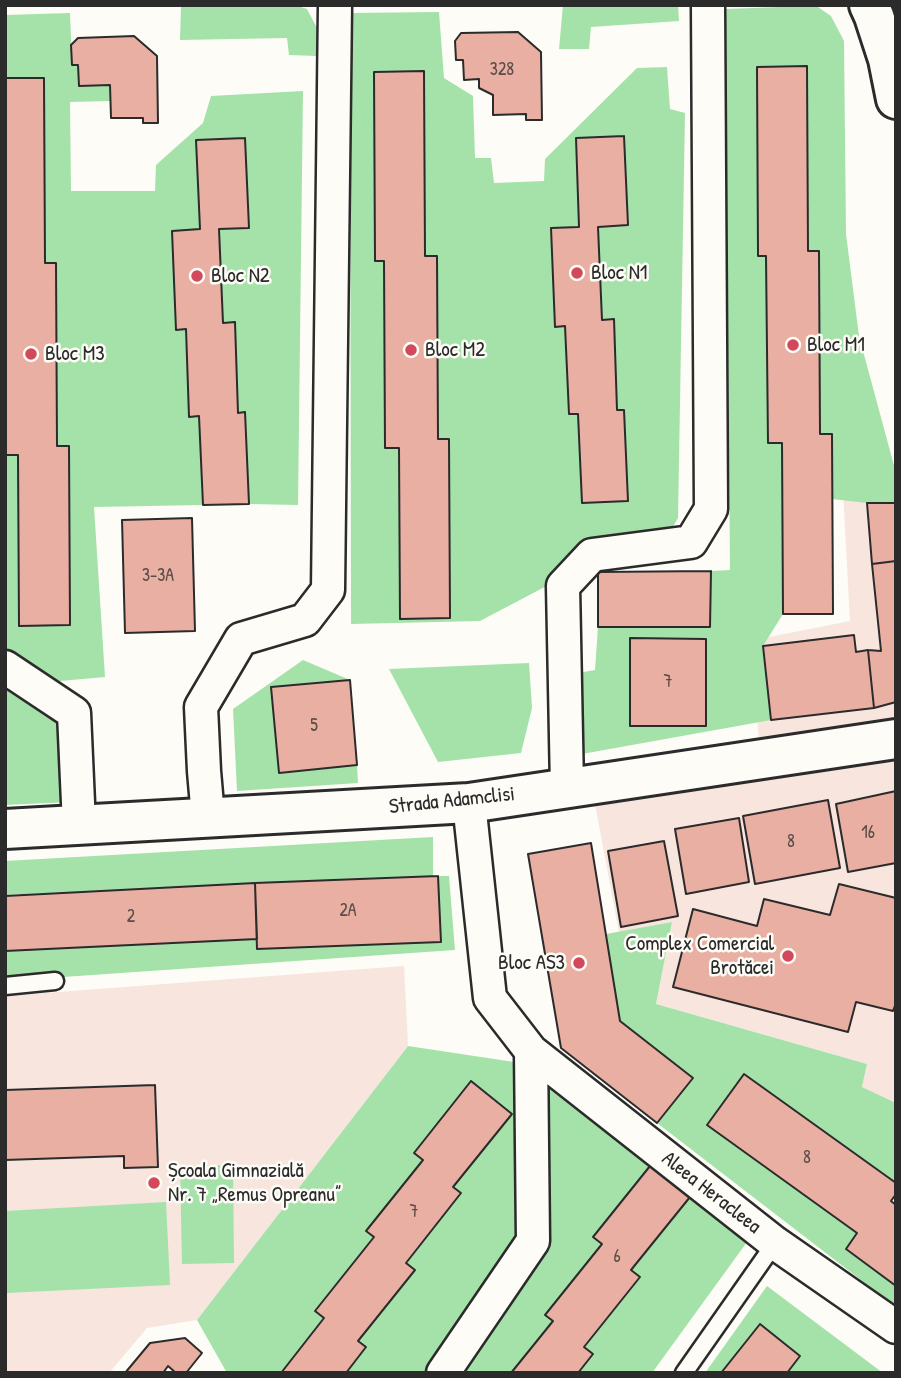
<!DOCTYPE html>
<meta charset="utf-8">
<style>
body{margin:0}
#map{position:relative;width:901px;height:1378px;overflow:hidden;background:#fdfcf7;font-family:"Patrick Hand",sans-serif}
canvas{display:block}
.frame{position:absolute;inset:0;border:7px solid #2b2b2b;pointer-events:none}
</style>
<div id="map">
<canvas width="901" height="1378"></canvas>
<div class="frame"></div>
</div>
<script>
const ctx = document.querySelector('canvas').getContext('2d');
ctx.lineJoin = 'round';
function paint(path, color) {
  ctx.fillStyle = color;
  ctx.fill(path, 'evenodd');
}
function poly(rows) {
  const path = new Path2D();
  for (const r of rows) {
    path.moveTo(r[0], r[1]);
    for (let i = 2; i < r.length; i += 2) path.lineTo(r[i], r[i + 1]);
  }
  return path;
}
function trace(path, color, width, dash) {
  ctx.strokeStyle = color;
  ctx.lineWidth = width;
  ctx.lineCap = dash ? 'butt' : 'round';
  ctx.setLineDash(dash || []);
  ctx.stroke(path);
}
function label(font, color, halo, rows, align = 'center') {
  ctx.font = font + ' "Patrick Hand",sans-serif';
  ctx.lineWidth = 5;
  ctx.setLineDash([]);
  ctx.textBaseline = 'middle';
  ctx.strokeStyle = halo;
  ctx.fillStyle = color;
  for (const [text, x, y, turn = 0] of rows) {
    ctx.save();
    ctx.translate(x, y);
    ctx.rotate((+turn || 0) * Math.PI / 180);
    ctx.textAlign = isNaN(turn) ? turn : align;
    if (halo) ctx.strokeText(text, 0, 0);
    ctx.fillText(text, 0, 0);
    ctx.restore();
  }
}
paint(poly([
 [843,491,896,491,896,1103,862,1087,867,1064,656,1004,672,922,619,932,594,799,763,779,749,641,850,621],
 [404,966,408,1046,197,1320,147,1328,109,1373,5,1373,5,996]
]), '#f7e5de');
paint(poly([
 [236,5,295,5,307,9,317,28,316,56,289,55,287,38,180,40,181,7],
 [563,5,678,5,679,21,591,27,589,49,559,49],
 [781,5,815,5,831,16,844,41,846,234,859,336,896,473,896,503,867,503,832,499,820,434,819,252,808,251,807,67,757,67,758,256,766,256,768,443,782,443,783,614,763,646,771,720,582,754,572,674,595,670,598,627,710,627,711,571,730,570,725,9,780,7],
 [631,638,706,639,705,726,630,726],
 [439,12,444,78,473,96,475,158,491,158,494,183,544,181,545,159,637,68,667,67,670,109,685,113,678,518,671,530,584,542,556,581,480,621,351,624,350,13],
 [424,71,425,256,437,256,438,439,449,439,450,618,400,619,399,448,385,447,384,261,375,260,374,72],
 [624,136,628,225,598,227,602,320,614,320,617,410,624,410,628,500,582,503,578,414,569,414,565,326,555,326,551,228,579,227,576,138],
 [70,13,72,64,78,65,79,85,110,85,110,101,70,102,71,191,155,191,156,165,203,123,211,96,303,91,298,505,249,504,245,413,238,413,235,323,223,323,219,229,249,228,245,139,196,141,200,229,172,231,176,329,186,329,190,417,199,416,203,505,94,507,105,677,60,681,71,802,5,805,5,455,18,455,19,626,70,625,68,446,57,446,56,264,45,263,5,78,5,15],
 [303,660,350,680,271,688,279,773,357,765,358,783,237,791,233,709],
 [529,663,532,708,521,753,438,762,389,669],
 [433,837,433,876,5,895,5,861],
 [438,876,449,876,455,950,5,981,5,951,257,939,441,941],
 [672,922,656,1004,867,1064,862,1087,896,1103,896,1183,745,1074,708,1125,857,1233,846,1250,896,1286,896,1307,657,1123,692,1078,620,1021,606,934],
 [408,1046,514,1062,650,1166,593,1236,602,1244,545,1315,553,1321,511,1373,346,1373,366,1348,358,1341,406,1263,461,1193,453,1187,511,1114,472,1082,423,1160,367,1231,374,1237,315,1310,324,1318,281,1373,227,1373,197,1320],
 [233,1165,234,1263,182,1264,180,1166],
 [690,1197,747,1242,652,1373,578,1373,593,1354,584,1347,640,1278,631,1270],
 [166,1202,170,1285,7,1293,5,1211],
 [767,1286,883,1373,705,1373]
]), '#a5e2a9');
const building = poly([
 [518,32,541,52,542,120,526,120,526,114,493,115,493,95,479,88,479,79,464,80,463,60,456,60,455,41,461,33,518,32],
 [134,36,157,56,158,123,143,123,143,118,111,118,110,85,79,86,78,65,72,65,71,45,78,38,134,36],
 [807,66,808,251,819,251,820,434,832,434,833,614,783,614,782,443,768,443,766,256,758,256,757,67,807,66],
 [424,71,425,256,437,256,438,439,449,439,450,618,400,619,399,448,385,448,384,261,375,261,374,72,424,71],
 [5,78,44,78,45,263,56,263,57,446,69,446,70,625,19,626,18,455,5,455,5,78],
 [624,136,628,225,598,227,602,320,614,319,617,410,624,410,628,501,582,503,578,414,569,414,565,326,555,327,551,228,579,227,576,138,624,136],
 [245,138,249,228,219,229,223,323,235,322,238,413,245,412,249,504,203,505,199,416,189,417,186,329,176,330,172,231,200,229,196,140,245,138],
 [867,503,896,503,896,561,872,564,867,503],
 [192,518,195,631,125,633,122,520,192,518],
 [896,561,896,702,874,708,868,650,881,651,872,564,896,561],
 [711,571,710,627,598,627,598,572,711,571],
 [854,635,856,652,868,650,874,708,771,720,763,646,854,635],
 [630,638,706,639,706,726,630,726,630,638],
 [350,680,357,765,279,773,271,687,350,680],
 [896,791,896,863,848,872,836,804,896,791],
 [828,800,840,868,755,884,743,816,828,800],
 [739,818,749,882,686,894,675,829,739,818],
 [664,841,678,916,621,927,608,851,664,841],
 [591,843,620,1021,693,1078,657,1123,561,1048,528,854,591,843],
 [438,876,441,942,257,949,255,883,438,876],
 [255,883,257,939,5,951,5,896,255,883],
 [839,884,896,898,896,1003,893,1011,856,1002,848,1032,673,987,693,909,757,926,764,899,830,915,839,884],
 [744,1074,896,1183,896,1194,891,1201,896,1205,896,1286,846,1249,857,1233,707,1125,744,1074],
 [471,1081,512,1114,453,1187,461,1193,406,1263,415,1270,358,1341,366,1347,346,1373,281,1373,324,1318,315,1311,374,1237,366,1231,423,1160,414,1153,471,1081],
 [155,1085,158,1167,124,1168,124,1156,5,1160,5,1090,155,1085],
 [650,1166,690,1197,631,1270,640,1277,584,1347,593,1354,578,1373,511,1373,553,1321,545,1315,602,1244,593,1237,650,1166],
 [760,1324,800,1356,787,1373,721,1373,760,1324],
 [185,1338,202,1353,186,1373,176,1373,168,1366,163,1373,125,1373,150,1343,185,1338]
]);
paint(building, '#e8afa2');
trace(building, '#2b2b2b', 2);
const lane = poly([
 [5,986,55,981],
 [684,1373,775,1243]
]);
const street = poly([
 [5,667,74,713,79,825],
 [567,787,563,586,592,555,691,542,711,509,708,5],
 [469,803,490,998,531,1051,775,1243,896,1327],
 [208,817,204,771,201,707,241,639,305,620,328,590,335,5],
 [443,1373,533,1241,531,1051]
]);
const secondary = poly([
 [5,829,469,803,896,739]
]);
const primary = poly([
 [869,5,874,16,888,59,896,99]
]);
trace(lane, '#2b2b2b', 21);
trace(street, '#2b2b2b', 37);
trace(secondary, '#2b2b2b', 44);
trace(primary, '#2b2b2b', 44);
trace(lane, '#fdfcf7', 16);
trace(street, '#fdfcf7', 32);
trace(secondary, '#fdfcf7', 38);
trace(primary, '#fdfcf7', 38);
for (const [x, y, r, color] of [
 [577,273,7,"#d1495b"],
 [197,276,7,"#d1495b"],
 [793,345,7,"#d1495b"],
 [411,350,7,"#d1495b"],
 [31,354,7,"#d1495b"],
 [788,956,7,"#d1495b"],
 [579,963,7,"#d1495b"],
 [154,1183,7,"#d1495b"]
]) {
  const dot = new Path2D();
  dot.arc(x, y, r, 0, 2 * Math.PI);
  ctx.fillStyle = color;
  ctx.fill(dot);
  trace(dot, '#fdfcf7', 2.5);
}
label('18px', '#5a4c49', null, [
 ["328",502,70],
 ["3-3A",158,576],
 ["7",668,682],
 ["5",314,726],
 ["16",868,833],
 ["8",791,842],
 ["2A",348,911],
 ["2",131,917],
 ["8",807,1158],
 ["7",414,1212],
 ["6",617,1257]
]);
label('21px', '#2b2b2b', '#fdfcf7', [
 ["Bloc N1",591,273],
 ["Bloc N2",211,276],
 ["Bloc M1",807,345],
 ["Bloc M2",425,350],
 ["Bloc M3",45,354],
 ["Complex Comercial",774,944,"right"],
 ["Brotăcei",774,968,"right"],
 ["Bloc AS3",565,963,"right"],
 ["Școala Gimnazială",168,1171],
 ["Nr. 7 „Remus Opreanu”",168,1195]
], 'left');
label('21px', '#2b2b2b', '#fdfcf7', [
 ["Strada Adamclisi",452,801,-6],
 ["Aleea Heracleea",711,1193,38]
]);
</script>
